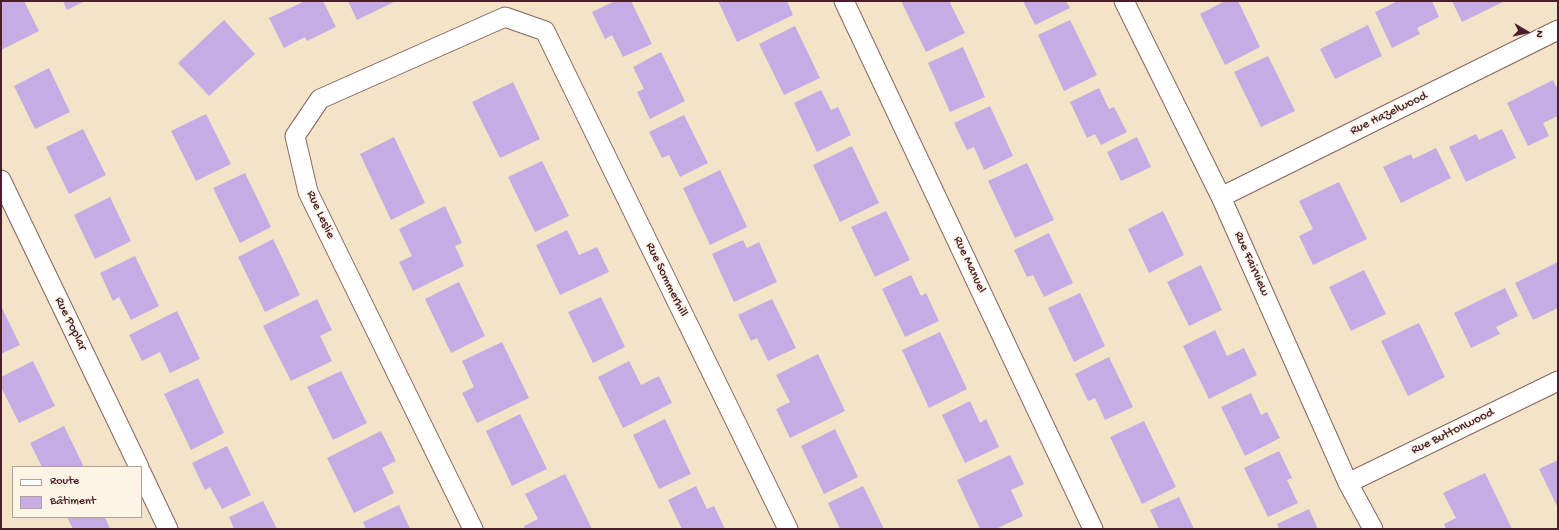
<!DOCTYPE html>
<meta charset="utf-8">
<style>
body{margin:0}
#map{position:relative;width:1559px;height:530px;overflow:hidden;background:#f3e4c8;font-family:"Gochi Hand",sans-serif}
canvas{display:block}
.frame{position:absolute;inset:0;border:2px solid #4a1f2b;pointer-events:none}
.legend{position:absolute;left:12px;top:466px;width:130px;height:52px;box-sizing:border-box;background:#fcf5e5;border:1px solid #b59f9b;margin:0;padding:5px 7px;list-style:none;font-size:12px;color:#4a1f2b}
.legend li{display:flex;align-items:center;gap:8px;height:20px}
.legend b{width:20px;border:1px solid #b59f9b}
.north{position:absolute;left:1507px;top:12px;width:40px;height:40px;-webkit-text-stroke:3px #fcf5e5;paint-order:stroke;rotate:99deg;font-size:11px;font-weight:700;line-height:16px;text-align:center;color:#4a1f2b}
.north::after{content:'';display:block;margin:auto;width:14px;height:18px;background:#4a1f2b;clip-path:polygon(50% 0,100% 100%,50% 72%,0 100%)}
</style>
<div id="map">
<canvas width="1559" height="530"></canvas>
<div class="frame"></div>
<ul class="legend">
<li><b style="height:5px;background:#fff"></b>Route</li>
<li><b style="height:11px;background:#c5ace5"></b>Bâtiment</li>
</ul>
<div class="north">N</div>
</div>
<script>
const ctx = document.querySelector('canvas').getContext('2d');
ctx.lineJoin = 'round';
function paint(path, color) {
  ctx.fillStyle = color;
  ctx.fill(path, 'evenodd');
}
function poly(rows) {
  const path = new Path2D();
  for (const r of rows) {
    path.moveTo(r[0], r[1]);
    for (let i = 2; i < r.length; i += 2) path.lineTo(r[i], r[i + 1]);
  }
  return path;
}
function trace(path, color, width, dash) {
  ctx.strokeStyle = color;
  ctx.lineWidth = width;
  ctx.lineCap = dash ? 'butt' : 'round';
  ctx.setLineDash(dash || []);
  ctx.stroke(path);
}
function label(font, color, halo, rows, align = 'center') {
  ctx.font = font + ' "Gochi Hand",sans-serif';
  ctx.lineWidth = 3;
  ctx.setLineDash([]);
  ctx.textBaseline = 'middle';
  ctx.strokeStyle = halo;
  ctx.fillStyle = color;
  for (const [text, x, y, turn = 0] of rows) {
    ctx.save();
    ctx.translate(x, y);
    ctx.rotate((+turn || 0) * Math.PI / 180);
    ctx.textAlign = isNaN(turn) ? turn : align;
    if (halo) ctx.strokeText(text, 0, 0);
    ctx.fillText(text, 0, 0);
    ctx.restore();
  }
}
paint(poly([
 [1,1,24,1,39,31,1,50],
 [63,1,85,1,67,10],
 [305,1,323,1,336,27,307,41,305,37,284,48,269,18],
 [348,1,396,1,357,20],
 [615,1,631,1,652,44,623,57,612,35,605,39,592,12],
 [718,1,787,1,793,15,737,42],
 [901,1,949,1,965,33,926,52],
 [1023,1,1066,1,1070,8,1035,25],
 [1225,1,1238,1,1260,47,1225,65,1200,14],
 [1398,1,1432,1,1439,17,1417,28,1420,34,1392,48,1375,12],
 [1452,1,1505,1,1462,22],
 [224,20,255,54,209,96,178,63],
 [1070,20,1097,75,1064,91,1038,35],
 [1368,25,1382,56,1335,79,1320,49],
 [795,26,820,78,784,95,759,44],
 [963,47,985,97,950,112,928,63],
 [661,52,685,101,650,119,637,92,644,89,633,67],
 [1268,56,1295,111,1261,127,1234,72],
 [49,68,70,112,35,129,14,86],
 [1553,80,1558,90,1558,116,1543,123,1549,136,1528,146,1507,103],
 [513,82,540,139,500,158,472,102],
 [1099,88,1109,109,1114,107,1127,132,1101,145,1095,134,1087,138,1070,102],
 [821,90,831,110,838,107,851,135,817,152,794,103],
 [990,106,1013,156,984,170,974,147,967,150,954,123],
 [206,114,231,164,196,181,171,131],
 [684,115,708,163,680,177,669,155,662,158,649,132],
 [83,129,106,175,69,194,46,147],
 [1502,129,1516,158,1466,182,1449,147,1476,134,1479,140],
 [394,137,425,203,391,220,360,154],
 [1137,137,1151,167,1121,181,1107,152],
 [852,146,879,203,840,222,813,165],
 [1436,148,1451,178,1401,203,1383,167,1411,154,1413,159],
 [542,161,569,216,535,232,508,177],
 [1027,163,1054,220,1015,238,988,181],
 [720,170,747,227,710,245,683,188],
 [245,173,271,227,240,243,213,188],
 [1339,182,1367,239,1313,265,1299,236,1313,229,1299,201],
 [110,197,131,241,95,259,74,215],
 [445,206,462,243,455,246,464,266,413,291,399,262,412,256,399,229],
 [886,211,910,260,875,277,851,227],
 [1163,211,1184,255,1149,273,1128,229],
 [567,230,579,255,597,247,609,272,560,295,536,245],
 [1049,233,1073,283,1044,297,1033,275,1027,277,1014,250],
 [273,239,300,295,265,312,238,257],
 [743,240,747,248,759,242,777,282,734,302,712,254],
 [135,256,159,306,131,320,119,297,113,301,100,273],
 [1558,262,1558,308,1533,320,1515,283],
 [1201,265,1222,310,1189,326,1167,282],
 [1364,270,1386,314,1351,331,1329,287],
 [911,275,921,296,926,293,939,321,905,337,882,289],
 [459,282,485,336,451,353,425,299],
 [1505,288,1518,316,1496,327,1500,334,1471,348,1454,313],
 [1080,293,1105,346,1074,362,1048,308],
 [601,297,625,347,593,363,568,312],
 [317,299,332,330,320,336,332,361,291,381,263,326],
 [772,299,796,348,768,361,757,338,751,341,738,315],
 [1,306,20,345,1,354],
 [177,311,200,359,170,373,160,352,142,361,129,335],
 [1419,323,1445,377,1408,396,1381,341],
 [1215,330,1227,356,1244,348,1257,375,1209,399,1183,346],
 [940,332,967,389,929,408,902,350],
 [502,342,529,398,477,423,462,393,474,387,462,361],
 [818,354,845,411,790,438,776,409,790,402,776,375],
 [1109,357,1133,407,1105,420,1095,398,1088,401,1075,374],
 [33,361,55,406,19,423,1,387,1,377],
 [629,361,641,385,659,376,672,403,623,428,598,377],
 [341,371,367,423,333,440,307,387],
 [198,378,224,433,191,450,164,394],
 [1251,393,1261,415,1267,412,1280,438,1245,456,1221,407],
 [970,401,980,423,986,419,999,447,965,463,942,415],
 [520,414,547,469,512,486,486,431],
 [665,419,691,474,659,489,633,435],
 [1144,421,1176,487,1142,504,1110,437],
 [64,426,84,467,42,467,30,443],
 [835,429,858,477,824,494,801,446],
 [381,431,396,461,382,468,394,493,354,513,327,458],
 [227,446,251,495,222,509,210,487,205,490,192,463],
 [1279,451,1292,478,1287,480,1298,503,1268,517,1244,468],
 [1010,455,1024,484,1011,490,1023,516,996,529,980,529,957,480],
 [1558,460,1558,508,1539,469],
 [1485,473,1512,529,1446,529,1444,524,1456,518,1443,493],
 [565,474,592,529,525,529,524,526,538,519,525,494],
 [696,486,707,509,714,506,725,529,682,529,668,500],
 [863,486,884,529,848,529,847,528,840,529,828,503],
 [1179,497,1194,529,1159,529,1150,510],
 [263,501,277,529,234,529,229,517],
 [399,505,410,529,366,529,363,522],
 [1309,509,1318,529,1279,529,1277,524],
 [67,517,105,517,110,529,73,529]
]), '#c5ace5');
const street = poly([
 [844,1,1093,529],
 [1124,1,1221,197,1348,483,1373,529],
 [1,180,139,467],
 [1221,197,1558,30],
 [141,472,168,529],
 [1348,483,1558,381],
 [473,529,308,192,295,136,320,99,505,17,545,31,788,529]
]);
trace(street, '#856462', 21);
trace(street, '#fff', 19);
label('13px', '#4a1f2b', '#fcf5e5', [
 ["Rue Hazelwood",1389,114,-26],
 ["Rue Leslie",320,215,65],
 ["Rue Fairview",1251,264,66],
 ["Rue Manuel",969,265,65],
 ["Rue Sommerhill",666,280,64],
 ["Rue Poplar",70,324,64],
 ["Rue Buttonwood",1453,432,-26]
]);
</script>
